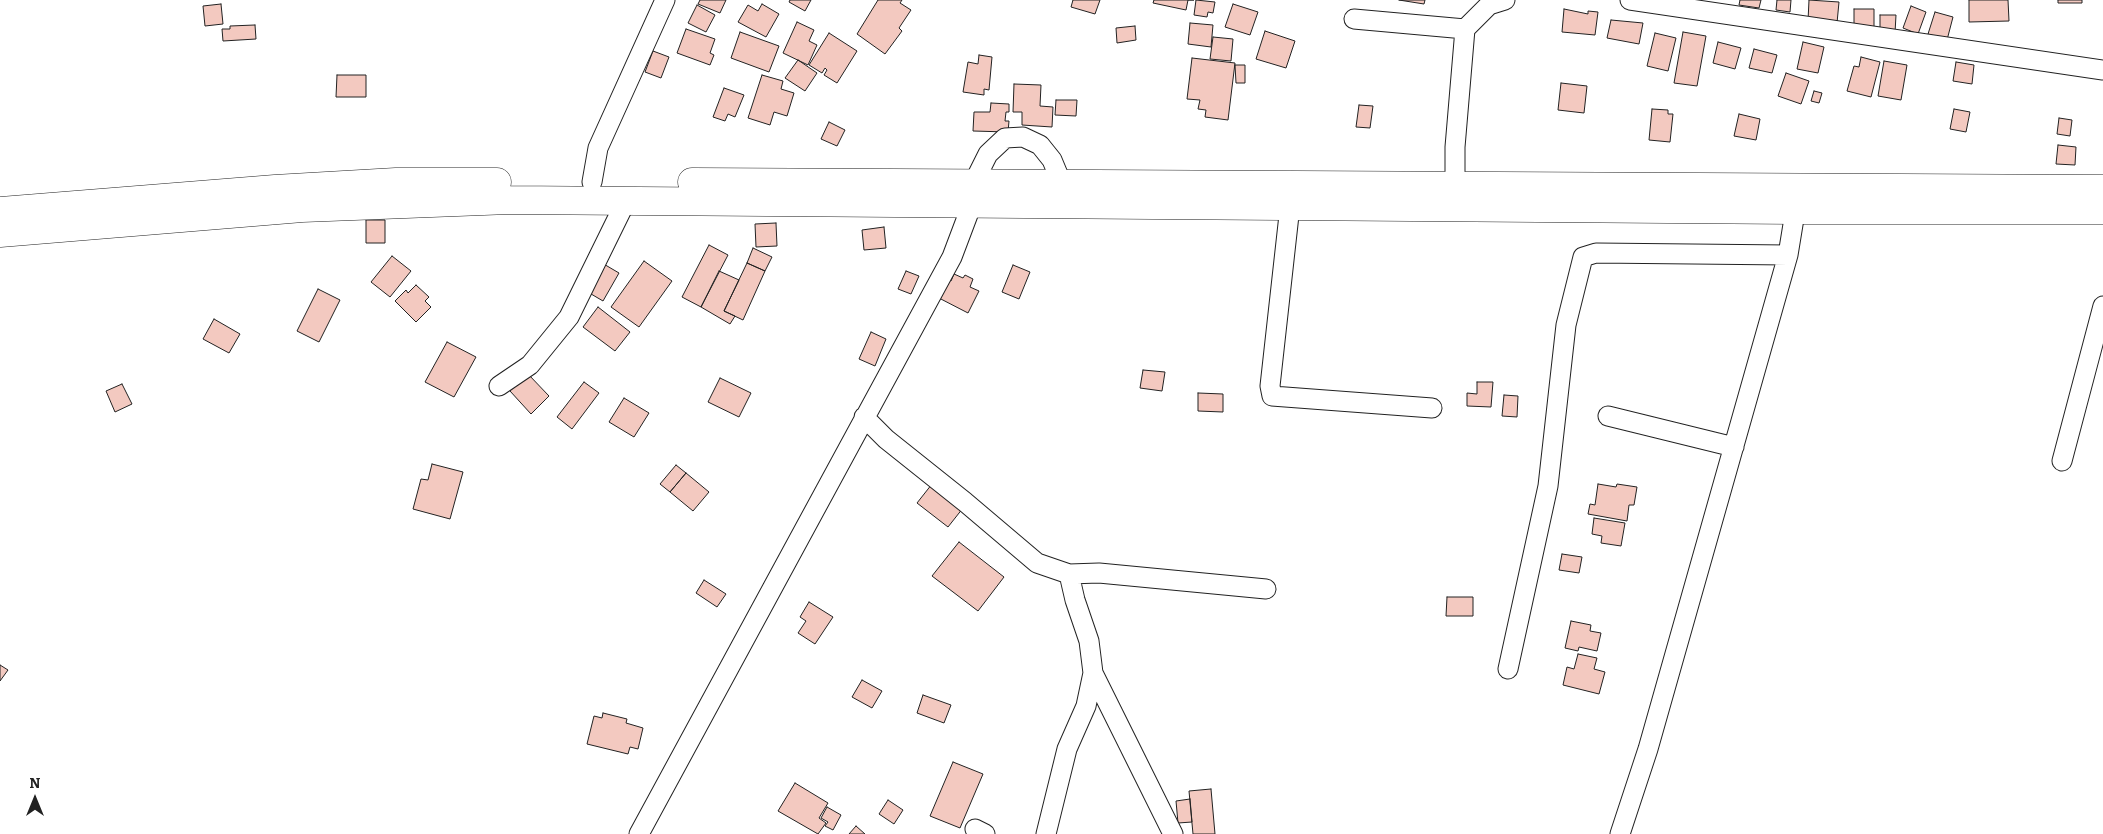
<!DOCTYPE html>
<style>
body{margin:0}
#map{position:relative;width:2103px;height:834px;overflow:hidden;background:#fff;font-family:Bitter,serif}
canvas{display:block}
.north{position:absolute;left:10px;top:774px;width:50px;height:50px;-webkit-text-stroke:4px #fff;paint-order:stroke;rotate:0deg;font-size:14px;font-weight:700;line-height:20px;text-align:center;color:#222}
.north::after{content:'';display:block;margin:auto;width:18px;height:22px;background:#222;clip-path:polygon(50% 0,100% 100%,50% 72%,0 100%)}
</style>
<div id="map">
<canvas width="2103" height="834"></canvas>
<div class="north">N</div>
</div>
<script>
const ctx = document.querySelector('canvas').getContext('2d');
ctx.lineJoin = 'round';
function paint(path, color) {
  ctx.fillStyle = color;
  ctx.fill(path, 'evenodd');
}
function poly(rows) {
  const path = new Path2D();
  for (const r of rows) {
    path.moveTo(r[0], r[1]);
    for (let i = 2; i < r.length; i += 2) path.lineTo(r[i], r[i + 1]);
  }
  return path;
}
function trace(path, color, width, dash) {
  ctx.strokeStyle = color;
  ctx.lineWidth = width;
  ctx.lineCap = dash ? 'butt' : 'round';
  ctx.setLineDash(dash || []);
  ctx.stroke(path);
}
const building = poly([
 [700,0,726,0,720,13,698,4,700,0],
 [790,0,811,0,805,11,789,2,790,0],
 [878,0,902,0,900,3,911,10,899,28,902,31,885,54,857,34,878,0],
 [1073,0,1100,0,1095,14,1071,7,1073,0],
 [1154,0,1194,0,1188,0,1186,10,1153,3,1154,0],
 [1196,0,1215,2,1213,13,1208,12,1207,17,1194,15,1196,0],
 [1399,0,1425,0,1424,4,1399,0],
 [1740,0,1761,0,1759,8,1739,5,1740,0],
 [1777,0,1791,0,1790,12,1776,10,1777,0],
 [1809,0,1839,2,1837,23,1808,21,1809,0],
 [1969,0,2008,0,2009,21,1969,22,1969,0],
 [2058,0,2082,0,2082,3,2058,3,2058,0],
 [221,4,223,24,205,26,203,6,221,4],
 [762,4,779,14,766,37,738,22,748,5,758,11,762,4],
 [1233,4,1258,12,1250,35,1225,27,1233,4],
 [697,5,715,15,706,32,688,23,697,5],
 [1911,6,1926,12,1918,34,1903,28,1911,6],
 [1564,9,1588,14,1588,11,1598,12,1595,35,1562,32,1564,9],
 [1854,9,1874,9,1874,29,1854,29,1854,9],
 [1935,12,1953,17,1947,40,1928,34,1935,12],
 [1880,15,1896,15,1895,33,1880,33,1880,15],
 [1611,20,1643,23,1639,44,1607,38,1611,20],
 [797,22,814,30,809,41,817,45,808,65,783,53,797,22],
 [1190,23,1213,25,1211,47,1188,44,1190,23],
 [255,25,256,39,223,41,222,29,230,29,230,26,255,25],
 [1135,26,1136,40,1117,43,1116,28,1135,26],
 [686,29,715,39,710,53,714,55,710,65,677,53,686,29],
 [1265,31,1295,41,1286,68,1256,59,1265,31],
 [740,32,779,46,769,72,731,58,740,32],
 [1683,32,1706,36,1697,86,1674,83,1683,32],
 [829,33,857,51,837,83,824,75,827,70,825,68,822,73,809,65,829,33],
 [1655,33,1676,38,1668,71,1647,66,1655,33],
 [1213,37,1233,39,1231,61,1210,59,1213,37],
 [1718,42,1741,48,1735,69,1713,63,1718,42],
 [1803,42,1824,47,1818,73,1797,69,1803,42],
 [1754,49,1777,55,1772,73,1749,68,1754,49],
 [653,51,669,57,661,78,645,72,653,51],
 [979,55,992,57,989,90,984,89,984,95,963,92,968,62,978,64,979,55],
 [1861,57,1880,62,1871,97,1847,91,1854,66,1859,67,1861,57],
 [1192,58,1235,63,1228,120,1205,117,1206,110,1198,109,1200,100,1187,99,1192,58],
 [798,60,817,73,805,91,785,78,798,60],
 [1884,61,1907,65,1901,100,1878,96,1884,61],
 [1956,62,1974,65,1972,84,1953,81,1956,62],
 [1235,65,1245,65,1245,83,1236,83,1235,65],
 [1786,73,1809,81,1801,104,1778,96,1786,73],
 [337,75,366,75,366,97,336,97,337,75],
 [762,75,783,81,781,89,794,93,787,116,774,112,770,125,748,118,762,75],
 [1561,83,1587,86,1584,113,1558,110,1561,83],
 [1014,84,1041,85,1040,106,1053,107,1052,127,1022,125,1022,112,1013,112,1014,84],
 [724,88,744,95,735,117,728,114,725,121,713,117,724,88],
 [1814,91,1822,93,1819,103,1811,101,1814,91],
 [1056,100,1077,100,1076,116,1055,115,1056,100],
 [991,103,1009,104,1009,112,1006,112,1005,121,1009,121,1008,132,973,131,974,112,990,112,991,103],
 [1359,105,1373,106,1370,128,1356,127,1359,105],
 [1652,109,1668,110,1668,114,1673,114,1670,142,1649,140,1652,109],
 [1954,109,1970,112,1966,132,1950,129,1954,109],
 [1739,114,1760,119,1756,140,1734,136,1739,114],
 [2059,118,2072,120,2070,136,2057,134,2059,118],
 [829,122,845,130,837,146,821,139,829,122],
 [2058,145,2076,147,2075,165,2056,164,2058,145],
 [366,220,385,220,385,243,366,243,366,220],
 [776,223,777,246,756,247,755,224,776,223],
 [884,227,886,248,864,250,862,230,884,227],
 [709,245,728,255,701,307,682,297,709,245],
 [753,248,772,257,765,271,747,263,753,248],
 [392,256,411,271,390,297,371,282,392,256],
 [644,261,672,281,639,327,611,307,644,261],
 [602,263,619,273,603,301,586,291,602,263],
 [747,263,765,271,743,320,724,311,747,263],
 [1013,265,1030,272,1019,299,1002,292,1013,265],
 [719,271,739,280,724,311,735,316,730,324,701,307,719,271],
 [906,271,919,276,911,294,898,289,906,271],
 [954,274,963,278,965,275,973,279,970,287,979,291,968,313,937,297,946,278,951,281,954,274],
 [416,285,429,297,425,301,431,307,416,322,395,301,406,290,408,293,416,285],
 [318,289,340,300,319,342,297,331,318,289],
 [598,307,630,332,615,351,583,327,598,307],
 [214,319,240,334,229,353,203,339,214,319],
 [871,332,886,339,875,366,859,359,871,332],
 [447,342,476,357,454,397,425,382,447,342],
 [1143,370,1165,372,1162,391,1140,388,1143,370],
 [528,374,549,396,531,414,510,391,528,374],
 [720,378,751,393,739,417,708,402,720,378],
 [584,382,599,393,572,429,557,417,584,382],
 [1477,382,1493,382,1491,407,1467,406,1467,393,1477,394,1477,382],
 [122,384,132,404,115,412,106,391,122,384],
 [1198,393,1223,394,1223,412,1198,411,1198,393],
 [1504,395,1518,396,1517,417,1502,416,1504,395],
 [624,398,649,413,634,437,609,422,624,398],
 [432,464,463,472,450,519,413,509,421,479,428,480,432,464],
 [676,465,686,473,670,492,660,484,676,465],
 [686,473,709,492,693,511,670,492,686,473],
 [932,484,963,508,948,527,917,503,932,484],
 [1598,484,1616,487,1617,484,1637,487,1634,505,1629,505,1627,521,1588,514,1590,504,1595,505,1598,484],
 [1594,518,1625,523,1621,546,1601,543,1602,536,1592,534,1594,518],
 [959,542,1004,577,978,611,932,576,959,542],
 [1562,554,1582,557,1579,573,1559,570,1562,554],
 [704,580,726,594,717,607,696,593,704,580],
 [1447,597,1473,597,1473,616,1446,616,1447,597],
 [809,602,833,617,815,644,798,633,806,621,800,617,809,602],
 [1571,621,1591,625,1590,631,1601,633,1597,651,1579,647,1578,651,1565,648,1571,621],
 [1578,654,1597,658,1594,669,1605,672,1599,694,1563,685,1567,667,1574,669,1578,654],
 [0,665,8,670,0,681,0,665],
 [862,680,882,691,872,708,852,697,862,680],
 [923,695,951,705,944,723,917,713,923,695],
 [603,713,627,719,626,723,643,728,638,749,630,747,628,754,587,744,594,716,602,718,603,713],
 [953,762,983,774,960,828,930,816,953,762],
 [795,783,828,803,819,818,826,823,818,834,778,811,795,783],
 [1211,789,1215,834,1193,834,1189,791,1211,789],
 [1190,799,1192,822,1178,823,1176,801,1190,799],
 [888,800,903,810,894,824,879,814,888,800],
 [827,807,841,815,833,830,825,826,828,822,821,818,827,807],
 [856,826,865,834,849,834,856,826]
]);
paint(building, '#f3c9c0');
trace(building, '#222', 1);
const minor = poly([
 [1630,0,2103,70],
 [1354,19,1465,29],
 [592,182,598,148,665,0],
 [1455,187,1455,147,1465,29,1489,5,1505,0],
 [1290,206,1270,386,1272,396,1432,408],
 [499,386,530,365,569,317,626,201],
 [1608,416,1734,447],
 [864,417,886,439,965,502,1037,563,1069,574,1099,573,1266,589],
 [2062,461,2103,306],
 [1508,669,1548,486,1566,325,1583,257,1596,253,1788,255],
 [1093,673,1173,834],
 [975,829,985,834],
 [639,834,952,257,972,204,973,184,988,154,1005,138,1023,137,1040,145,1052,160,1062,184],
 [1046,834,1067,749,1086,706,1093,673,1089,641,1075,600,1069,574],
 [1620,834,1648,749,1788,255,1797,200]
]);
const highway = poly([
 [692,182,2103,189],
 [0,211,275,189,396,182,497,182],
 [0,233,302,208,509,200,1796,210,2103,210]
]);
trace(minor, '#222', 21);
trace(highway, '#222', 29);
trace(minor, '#fff', 19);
trace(highway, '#fff', 28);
</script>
